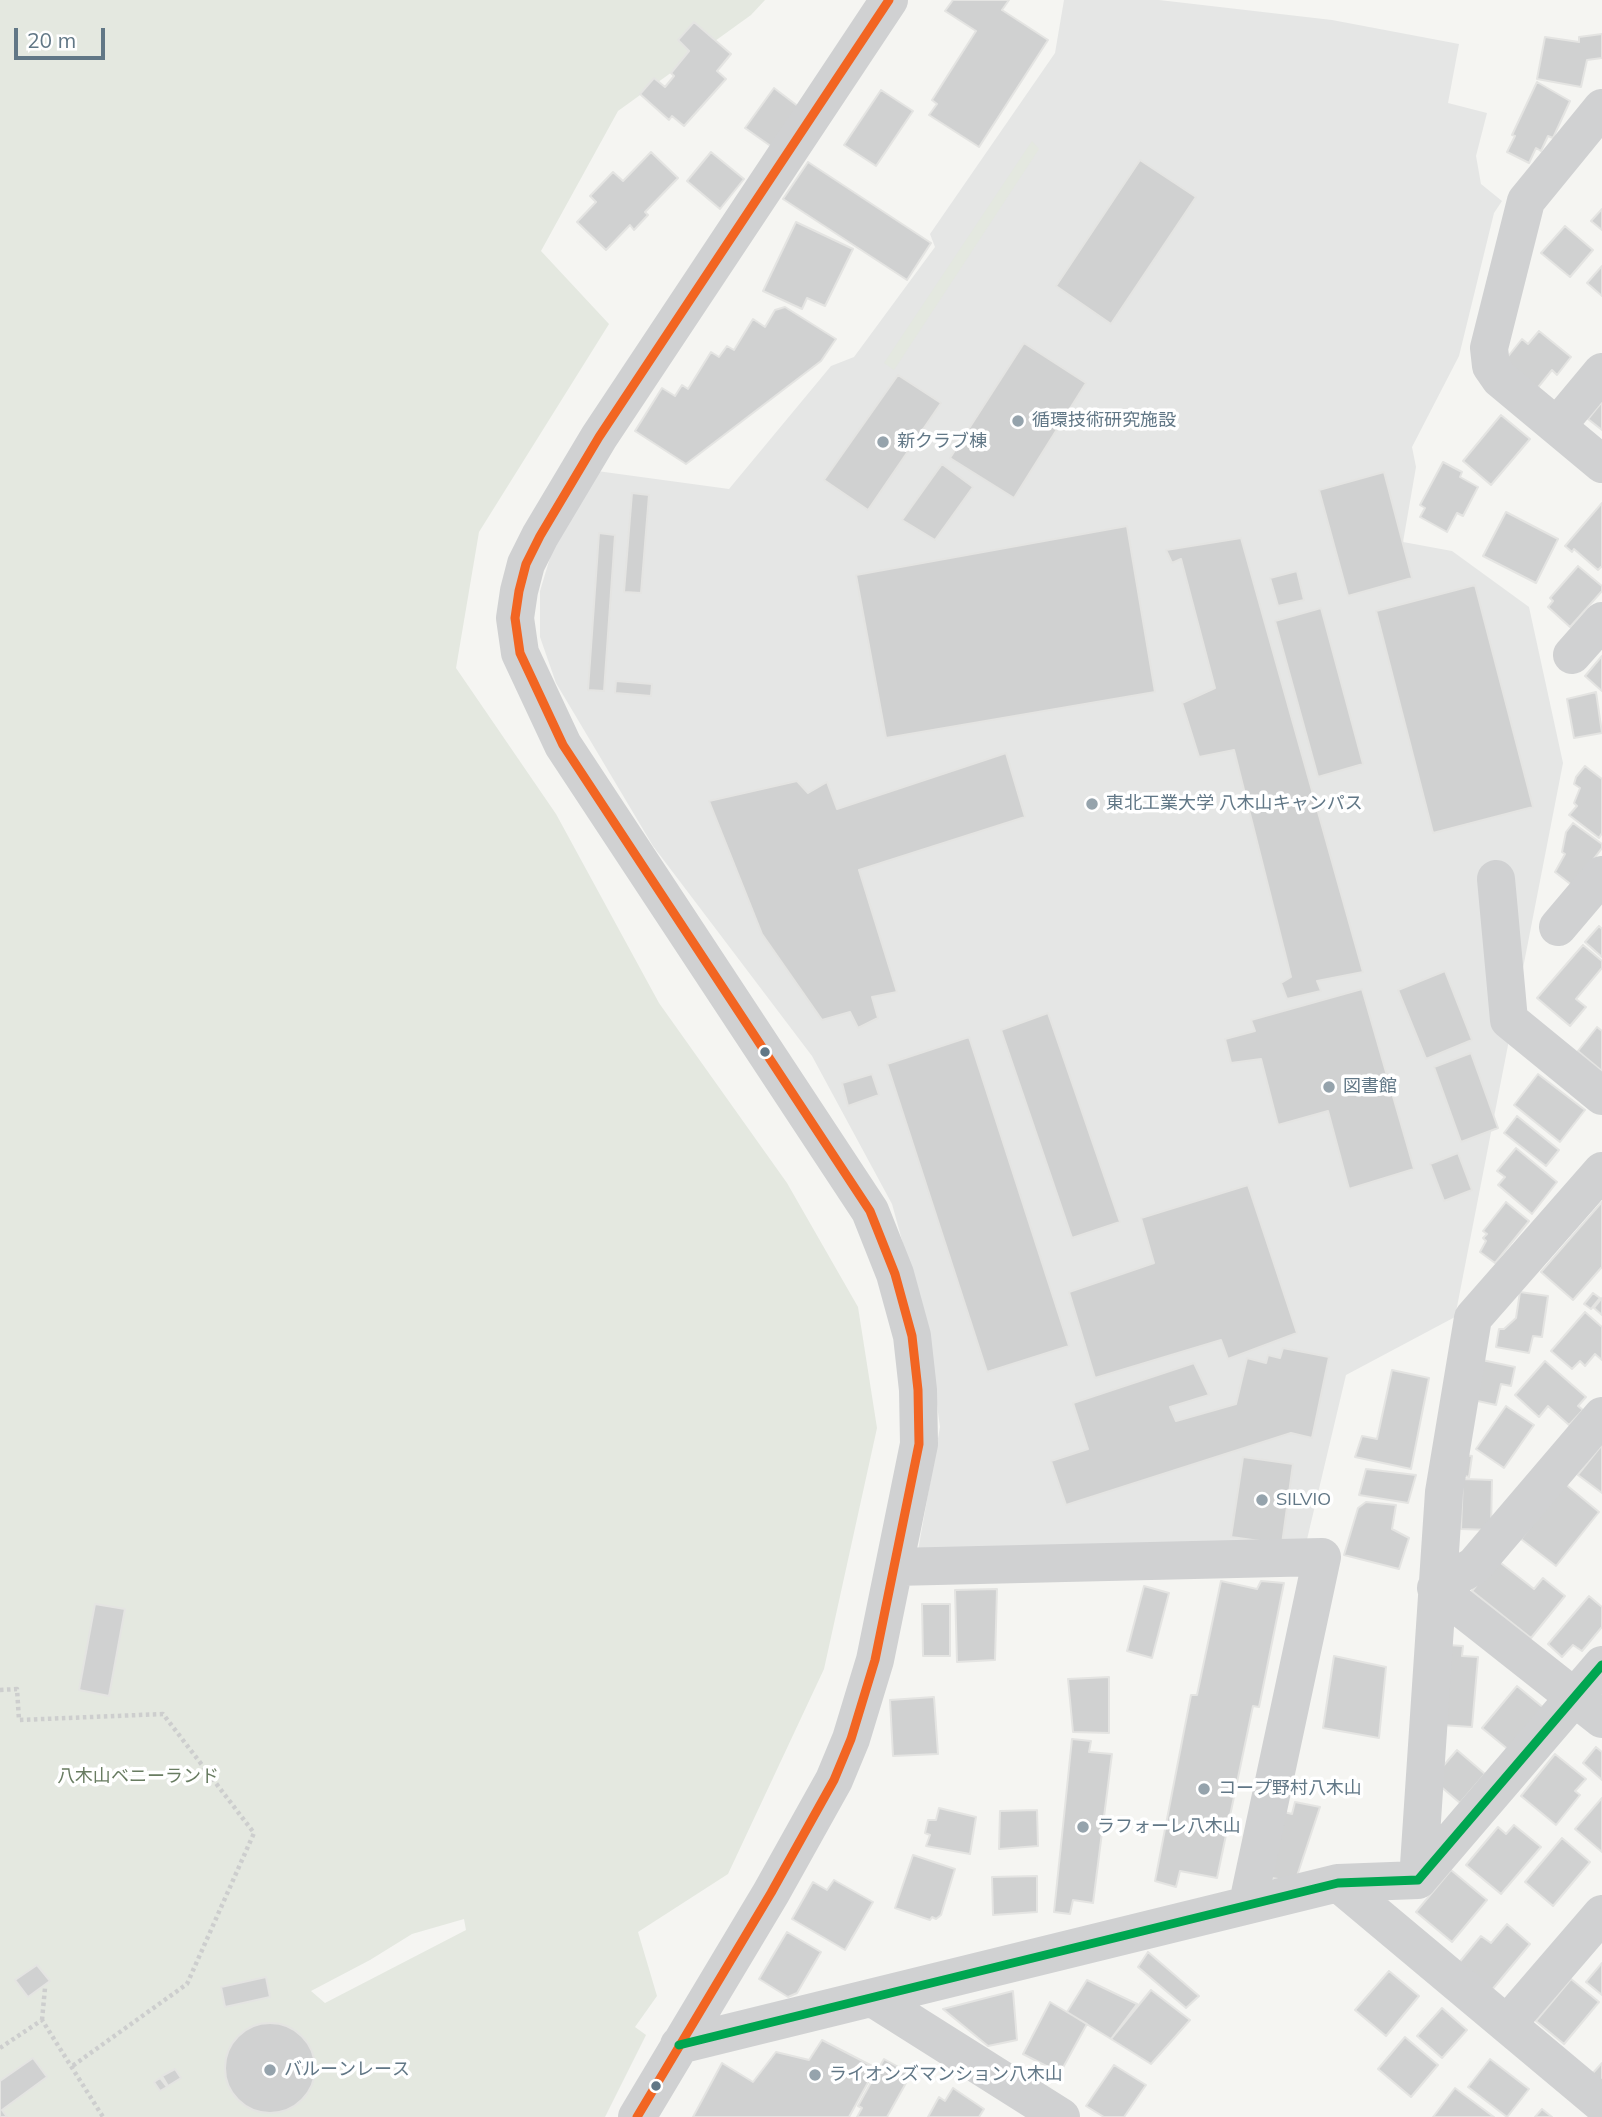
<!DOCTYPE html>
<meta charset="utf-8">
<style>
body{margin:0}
#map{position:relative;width:1602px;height:2117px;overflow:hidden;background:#f5f5f2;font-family:Mulish,sans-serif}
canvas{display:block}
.scale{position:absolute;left:14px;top:28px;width:91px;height:32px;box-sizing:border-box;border:4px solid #617786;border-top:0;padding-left:9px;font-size:21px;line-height:24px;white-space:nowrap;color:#617786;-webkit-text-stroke:5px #fff;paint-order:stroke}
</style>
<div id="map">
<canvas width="1602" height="2117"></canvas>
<div class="scale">20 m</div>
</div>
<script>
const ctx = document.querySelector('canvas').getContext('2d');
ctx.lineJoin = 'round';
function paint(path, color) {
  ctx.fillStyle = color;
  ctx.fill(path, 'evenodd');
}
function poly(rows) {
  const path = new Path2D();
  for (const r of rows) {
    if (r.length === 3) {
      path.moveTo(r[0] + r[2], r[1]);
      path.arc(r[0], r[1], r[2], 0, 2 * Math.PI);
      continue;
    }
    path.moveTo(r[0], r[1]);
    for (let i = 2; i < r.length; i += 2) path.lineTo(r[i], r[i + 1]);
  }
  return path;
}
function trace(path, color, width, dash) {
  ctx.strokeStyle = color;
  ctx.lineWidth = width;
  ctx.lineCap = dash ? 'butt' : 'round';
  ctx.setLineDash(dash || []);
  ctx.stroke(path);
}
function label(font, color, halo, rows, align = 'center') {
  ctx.font = font + ' Mulish,"Noto Sans JP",sans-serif';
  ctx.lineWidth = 7;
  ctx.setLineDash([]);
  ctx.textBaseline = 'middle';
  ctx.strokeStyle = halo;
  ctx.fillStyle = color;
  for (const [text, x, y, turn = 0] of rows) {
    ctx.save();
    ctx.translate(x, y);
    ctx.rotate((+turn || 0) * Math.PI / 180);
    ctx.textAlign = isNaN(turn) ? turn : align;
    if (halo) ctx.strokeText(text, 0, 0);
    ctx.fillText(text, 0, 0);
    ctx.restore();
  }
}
paint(poly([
 [1064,0,1159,0,1332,20,1459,44,1448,103,1487,113,1476,156,1481,184,1502,201,1494,213,1459,356,1412,447,1416,467,1403,542,1452,551,1529,607,1563,763,1455,1317,1346,1375,1304,1552,917,1556,940,1427,927,1331,892,1204,812,1056,653,846,556,683,540,637,540,591,555,541,597,471,729,489,831,366,854,357,935,247,930,234,1055,53]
]), '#e5e6e5');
paint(poly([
 [0,0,765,0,751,15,618,111,541,251,609,324,479,532,456,668,556,814,659,1003,787,1183,858,1307,877,1428,824,1669,728,1874,638,1932,657,1996,635,2027,646,2035,605,2117,0,2117],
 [464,1919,466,1930,325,2003,311,1991,370,1960,412,1934],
 [1032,141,1039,149,894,370,884,363]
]), '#e4e8e0');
const building = poly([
 [953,0,1009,0,1002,10,1048,40,979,147,929,115,937,104,932,100,976,31,945,11,953,0],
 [694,22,731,54,717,71,726,79,684,126,672,116,669,120,640,94,654,78,665,87,674,76,671,73,689,51,678,40,694,22],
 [1602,34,1602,58,1587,60,1581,87,1537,79,1545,37,1579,42,1579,37,1602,34],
 [1537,82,1570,101,1553,138,1548,136,1541,151,1536,148,1529,163,1507,152,1515,136,1512,135,1537,82],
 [774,88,799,107,772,147,745,128,774,88],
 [881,90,913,111,876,166,844,145,881,90],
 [651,152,678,178,645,212,648,215,634,230,630,225,606,250,577,222,596,202,590,196,613,172,623,181,651,152],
 [711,152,744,179,720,209,687,181,711,152],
 [1140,160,1196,197,1111,324,1056,286,1140,160],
 [808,162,931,243,907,280,783,199,808,162],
 [1602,209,1602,230,1591,221,1602,209],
 [796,222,853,249,825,306,807,298,802,309,763,291,796,222],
 [1565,226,1593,250,1570,277,1541,253,1565,226],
 [1602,266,1602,296,1587,283,1602,266],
 [785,307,836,339,821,361,686,464,635,431,662,388,675,396,682,385,688,389,711,352,719,357,727,346,734,350,753,319,765,327,775,310,785,307],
 [1539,331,1571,357,1557,375,1552,370,1535,391,1502,364,1522,339,1528,344,1539,331],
 [1024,343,1086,383,1014,498,950,458,1024,343],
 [898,375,941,403,868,510,824,480,898,375],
 [1602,402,1602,430,1588,419,1602,402],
 [1501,415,1530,439,1491,485,1463,461,1501,415],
 [1443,462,1462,472,1460,477,1478,487,1463,516,1457,513,1447,532,1420,517,1425,508,1420,505,1443,462],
 [942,464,973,487,935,540,902,520,942,464],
 [1384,472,1412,578,1348,596,1319,490,1384,472],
 [632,493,649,495,641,593,624,592,632,493],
 [1602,503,1602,566,1598,570,1574,549,1572,552,1565,546,1602,503],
 [1506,512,1558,539,1536,583,1483,556,1506,512],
 [1127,526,1155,692,886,738,856,575,1127,526],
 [599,533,615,535,604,691,588,690,599,533],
 [1241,538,1363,972,1317,981,1321,991,1287,999,1281,983,1291,977,1234,750,1199,757,1182,703,1215,688,1181,559,1172,563,1166,550,1241,538],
 [1578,566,1602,586,1602,591,1570,627,1548,607,1553,601,1550,598,1578,566],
 [1297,571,1304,600,1278,606,1270,578,1297,571],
 [1475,585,1533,807,1433,833,1376,611,1475,585],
 [1321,608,1363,764,1318,777,1275,621,1321,608],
 [1602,656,1602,691,1585,676,1602,656],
 [616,681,652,684,651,696,615,693,616,681],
 [1596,692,1602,733,1574,738,1567,699,1596,692],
 [1006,753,1025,817,859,870,897,992,872,997,878,1018,858,1028,850,1012,822,1020,762,934,709,801,797,781,808,793,827,782,837,809,1006,753],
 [1585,766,1602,779,1602,833,1599,838,1569,815,1577,806,1574,803,1580,788,1574,784,1576,777,1585,766],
 [1573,823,1602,844,1602,848,1573,886,1555,872,1565,854,1562,852,1566,832,1573,823],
 [1599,926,1602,929,1602,957,1585,942,1599,926],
 [1583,945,1602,961,1602,968,1576,999,1586,1007,1570,1026,1537,998,1583,945],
 [1445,971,1472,1040,1426,1059,1398,990,1445,971],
 [1362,989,1414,1169,1349,1189,1328,1111,1278,1125,1261,1059,1231,1063,1225,1039,1255,1031,1251,1020,1362,989],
 [1048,1013,1120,1222,1072,1238,1001,1030,1048,1013],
 [1597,1027,1602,1031,1602,1071,1578,1051,1597,1027],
 [969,1037,1069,1346,987,1372,887,1064,969,1037],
 [1471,1053,1498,1128,1461,1142,1434,1067,1471,1053],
 [872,1074,879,1095,848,1106,842,1083,872,1074],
 [1538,1074,1585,1110,1560,1142,1514,1105,1538,1074],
 [1517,1116,1559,1150,1546,1166,1504,1133,1517,1116],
 [1516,1148,1557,1182,1532,1214,1498,1185,1505,1177,1497,1171,1516,1148],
 [1458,1153,1472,1190,1444,1201,1430,1164,1458,1153],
 [1248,1185,1297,1333,1228,1359,1221,1340,1095,1378,1069,1292,1154,1263,1141,1218,1248,1185],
 [1506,1202,1529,1221,1495,1263,1480,1252,1486,1241,1483,1238,1487,1234,1483,1231,1506,1202],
 [1602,1202,1602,1267,1573,1300,1541,1272,1602,1202],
 [1520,1292,1548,1296,1542,1337,1533,1336,1529,1353,1496,1347,1499,1329,1504,1329,1516,1318,1520,1292],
 [1593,1293,1600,1298,1591,1309,1584,1304,1593,1293],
 [1602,1298,1602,1315,1594,1308,1602,1298],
 [1585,1312,1602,1327,1602,1360,1595,1354,1585,1366,1580,1361,1572,1369,1551,1351,1585,1312],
 [1283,1348,1329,1357,1312,1438,1291,1433,1066,1505,1051,1461,1088,1449,1073,1403,1194,1363,1209,1395,1170,1407,1176,1421,1236,1404,1247,1358,1266,1363,1268,1355,1280,1358,1283,1348],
 [1482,1360,1515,1367,1511,1386,1501,1384,1496,1405,1473,1400,1482,1360],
 [1545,1361,1586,1397,1578,1406,1583,1410,1569,1425,1548,1406,1539,1417,1515,1395,1545,1361],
 [1392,1370,1429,1378,1411,1469,1355,1457,1362,1436,1377,1439,1392,1370],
 [1506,1406,1534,1425,1504,1468,1476,1449,1506,1406],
 [1602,1445,1602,1493,1578,1475,1602,1445],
 [1463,1455,1472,1456,1469,1477,1460,1475,1463,1455],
 [1243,1457,1293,1464,1282,1544,1231,1537,1243,1457],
 [1366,1469,1416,1475,1408,1503,1359,1495,1366,1469],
 [1463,1479,1492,1480,1491,1530,1461,1529,1463,1479],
 [1564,1483,1599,1512,1556,1566,1521,1539,1564,1483],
 [1366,1502,1396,1505,1392,1529,1409,1538,1399,1569,1344,1555,1358,1508,1366,1502],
 [1497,1560,1534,1589,1543,1578,1565,1596,1531,1638,1472,1591,1497,1560],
 [1221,1581,1257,1589,1261,1581,1284,1583,1259,1707,1253,1706,1217,1878,1180,1871,1176,1887,1155,1881,1191,1695,1197,1695,1221,1581],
 [1144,1586,1169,1593,1152,1658,1127,1651,1144,1586],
 [997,1589,995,1660,957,1662,955,1590,997,1589],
 [1589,1596,1602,1607,1602,1627,1582,1651,1573,1645,1562,1657,1548,1644,1589,1596],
 [95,1604,125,1609,109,1696,79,1690,95,1604],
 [922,1604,950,1604,950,1656,923,1656,922,1604],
 [1448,1645,1463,1646,1462,1656,1478,1657,1472,1727,1441,1725,1448,1645],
 [1334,1656,1386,1667,1379,1738,1323,1728,1334,1656],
 [1109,1677,1109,1733,1073,1732,1068,1679,1109,1677],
 [1517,1686,1545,1709,1510,1751,1482,1728,1517,1686],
 [934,1697,938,1754,893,1756,890,1700,934,1697],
 [1072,1739,1091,1741,1089,1752,1112,1754,1093,1903,1073,1900,1070,1914,1054,1912,1072,1739],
 [1596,1747,1602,1752,1602,1780,1583,1763,1596,1747],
 [1457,1750,1485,1774,1460,1803,1432,1779,1457,1750],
 [1555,1754,1586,1779,1575,1791,1580,1795,1556,1825,1521,1796,1555,1754],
 [1602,1798,1602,1852,1575,1829,1602,1798],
 [1295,1802,1320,1807,1295,1882,1261,1876,1276,1810,1292,1814,1295,1802],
 [939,1808,976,1817,970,1854,926,1846,930,1835,925,1833,928,1820,936,1820,939,1808],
 [1037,1810,1038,1846,999,1849,1000,1811,1037,1810],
 [1514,1825,1541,1847,1501,1894,1466,1865,1498,1827,1506,1834,1514,1825],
 [1562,1838,1590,1862,1553,1906,1525,1882,1562,1838],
 [913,1855,955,1869,941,1915,936,1919,932,1917,930,1920,895,1908,913,1855],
 [1451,1870,1487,1900,1452,1942,1416,1912,1451,1870],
 [1037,1876,1037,1912,993,1915,992,1877,1037,1876],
 [834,1880,873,1902,845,1950,792,1919,813,1882,827,1890,834,1880],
 [1507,1924,1530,1944,1491,1991,1458,1964,1481,1936,1491,1943,1507,1924],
 [787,1932,821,1952,797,1993,788,1997,759,1979,787,1932],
 [1148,1952,1199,1996,1186,2008,1138,1967,1148,1952],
 [1602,1963,1602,1995,1586,1982,1602,1963],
 [37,1965,50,1981,28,1997,15,1980,37,1965],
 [1389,1971,1419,1996,1386,2036,1355,2010,1389,1971],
 [266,1977,270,1997,225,2007,221,1987,266,1977],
 [1571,1979,1599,2002,1564,2044,1536,2021,1571,1979],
 [1087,1980,1137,2004,1111,2039,1067,2012,1087,1980],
 [1151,1990,1190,2020,1151,2064,1111,2039,1151,1990],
 [1013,1991,1017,2040,988,2046,943,2009,1013,1991],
 [1050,2002,1087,2024,1060,2073,1023,2054,1050,2002],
 [1442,2008,1467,2030,1442,2058,1417,2036,1442,2008],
 [270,2068,45],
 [1405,2037,1438,2065,1411,2097,1378,2069,1405,2037],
 [822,2040,876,2068,849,2117,693,2117,722,2063,753,2082,776,2052,809,2060,822,2040],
 [33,2058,47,2077,2,2110,7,2117,0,2117,0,2081,33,2058],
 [884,2059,911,2074,887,2117,857,2117,862,2108,858,2106,884,2059],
 [1490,2059,1529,2089,1507,2117,1468,2087,1490,2059],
 [1602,2063,1602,2082,1592,2074,1602,2063],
 [1114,2065,1146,2085,1124,2117,1104,2117,1086,2106,1114,2065],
 [175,2069,181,2078,168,2086,162,2076,175,2069],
 [160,2078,167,2087,160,2091,154,2082,160,2078],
 [953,2088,984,2109,979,2117,928,2117,939,2097,945,2101,953,2088],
 [1455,2088,1494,2117,1433,2117,1455,2088],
 [1542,2109,1552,2117,1535,2117,1542,2109]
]);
paint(building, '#d0d1d1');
trace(building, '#e4e4e2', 2);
trace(poly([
 [0,1690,17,1689,19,1720,163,1714,254,1833,187,1984,71,2067],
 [42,2020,45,1988],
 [0,2048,42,2020,103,2117]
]), '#cdcece', 4.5, [3.5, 3.5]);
trace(poly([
 [1602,108,1526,201,1489,348,1491,366,1500,379,1602,464],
 [1557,426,1602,372],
 [1572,655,1602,621],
 [1496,879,1509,1020,1602,1096],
 [1558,927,1602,875],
 [1602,1416,1474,1566,1436,1588,1602,1719],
 [894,1567,1322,1557,1248,1903],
 [1418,1880,1444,1492,1473,1318,1602,1171],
 [1338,1883,1602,2104],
 [874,1999,1061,2117],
 [1508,2023,1602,1914],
 [679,2045,1338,1883,1418,1880,1602,1665],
 [637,2117,771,1893,834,1780,851,1739,875,1660,919,1444,918,1390,912,1336,895,1274,870,1211,563,745,520,653,515,618,519,591,526,564,540,536,599,437,889,0]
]), '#d0d1d2', 38);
trace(poly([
 [637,2117,771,1893,834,1780,851,1739,875,1660,919,1444,918,1390,912,1336,895,1274,870,1211,563,745,520,653,515,618,519,591,526,564,540,536,599,437,889,0]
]), '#f26522', 9);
trace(poly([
 [679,2045,1338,1883,1418,1880,1602,1665]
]), '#00a651', 9);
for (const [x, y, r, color] of [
 [1018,421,7,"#95a3ac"],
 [883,442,7,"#95a3ac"],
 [1092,804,7,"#95a3ac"],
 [765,1052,6,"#617786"],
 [1329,1087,7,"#95a3ac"],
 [1262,1500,7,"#95a3ac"],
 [1204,1789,7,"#95a3ac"],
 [1083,1827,7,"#95a3ac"],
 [270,2070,7,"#95a3ac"],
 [815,2075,7,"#95a3ac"],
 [656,2086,6,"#617786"]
]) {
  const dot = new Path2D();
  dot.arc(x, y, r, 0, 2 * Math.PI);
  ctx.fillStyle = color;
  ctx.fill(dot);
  trace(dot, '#fff', 2.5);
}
label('18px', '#617786', '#fff', [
 ["循環技術研究施設",1032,421],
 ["新クラブ棟",897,442],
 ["東北工業大学 八木山キャンパス",1106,804],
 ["図書館",1343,1087],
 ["SILVIO",1276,1500],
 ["コープ野村八木山",1218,1789],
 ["ラフォーレ八木山",1097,1827],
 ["バルーンレース",284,2070],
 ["ライオンズマンション八木山",829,2075]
], 'left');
label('18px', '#687c61', '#fff', [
 ["八木山ベニーランド",138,1777]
]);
</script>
